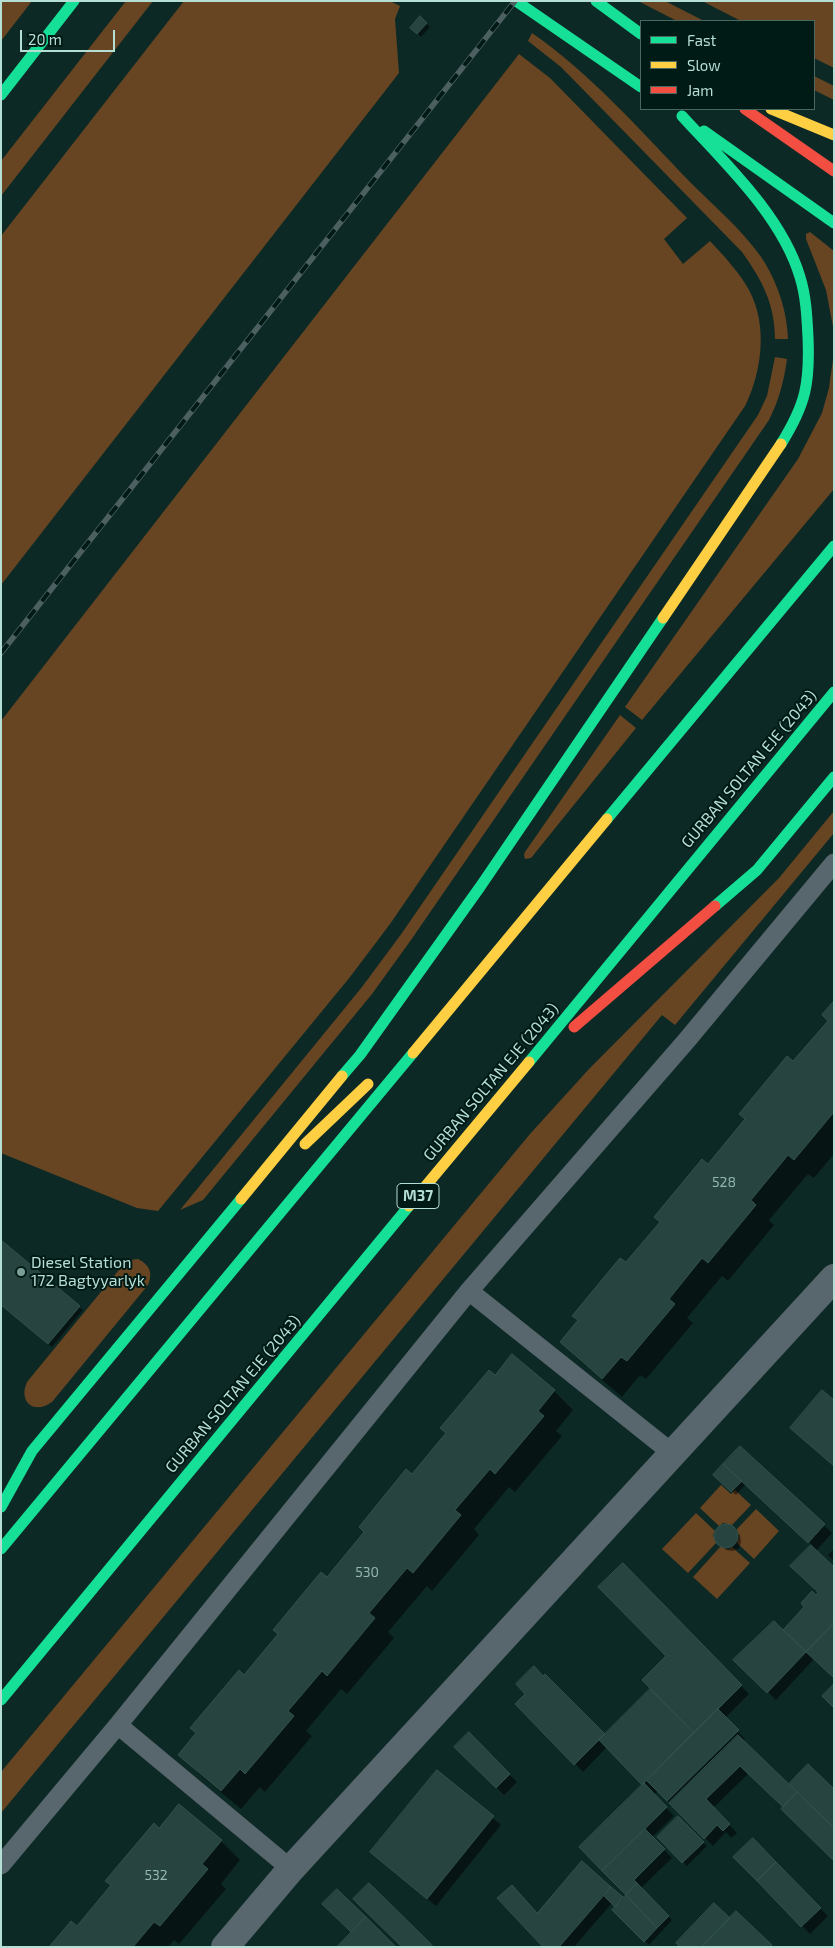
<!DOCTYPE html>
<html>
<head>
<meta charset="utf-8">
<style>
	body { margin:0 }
	#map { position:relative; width:835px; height:1948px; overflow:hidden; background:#0d2925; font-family:"Exo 2",sans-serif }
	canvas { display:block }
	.frame { position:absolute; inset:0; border:2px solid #b5ded4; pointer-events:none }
	.legend { position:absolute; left:640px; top:20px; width:175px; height:90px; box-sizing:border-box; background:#001a15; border:1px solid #486861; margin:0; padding:6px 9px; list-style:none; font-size:15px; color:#b5ded4 }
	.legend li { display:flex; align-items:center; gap:10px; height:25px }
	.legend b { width:25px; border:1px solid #486861 }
	.scale { position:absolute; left:20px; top:30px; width:95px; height:22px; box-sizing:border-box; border:2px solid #b5ded4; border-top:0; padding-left:6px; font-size:15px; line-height:18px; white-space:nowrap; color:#b5ded4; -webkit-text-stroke:4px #001a15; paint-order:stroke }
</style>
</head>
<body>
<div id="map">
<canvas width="835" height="1948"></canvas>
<div class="frame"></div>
<ul class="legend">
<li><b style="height:6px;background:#16e098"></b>Fast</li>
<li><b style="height:6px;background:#ffcf43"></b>Slow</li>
<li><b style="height:6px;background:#f24e42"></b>Jam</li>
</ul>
<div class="scale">20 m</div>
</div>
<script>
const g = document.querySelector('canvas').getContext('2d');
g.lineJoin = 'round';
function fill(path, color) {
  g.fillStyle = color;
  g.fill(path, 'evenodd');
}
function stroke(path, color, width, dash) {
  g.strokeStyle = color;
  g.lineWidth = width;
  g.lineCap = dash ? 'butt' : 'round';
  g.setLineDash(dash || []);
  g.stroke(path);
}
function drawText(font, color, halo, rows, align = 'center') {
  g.font = font + ' "Exo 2",sans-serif';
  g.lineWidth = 4;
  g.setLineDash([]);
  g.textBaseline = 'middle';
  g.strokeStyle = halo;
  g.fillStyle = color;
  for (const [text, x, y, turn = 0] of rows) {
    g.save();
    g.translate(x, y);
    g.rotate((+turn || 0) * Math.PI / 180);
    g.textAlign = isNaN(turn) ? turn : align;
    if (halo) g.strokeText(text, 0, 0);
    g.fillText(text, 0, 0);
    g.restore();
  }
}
const green = new Path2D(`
	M2,1H32L1,41V2Z
	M126,1H153L1,196V161Z
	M184,1H390L400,6L395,19L399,73L1,585V236Z
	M638,1H665L704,21H677Z
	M702,1H834V68L814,58V21H741Z
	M532,33C591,74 640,130 690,182C715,207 747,234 765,263C779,287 787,312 788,339H775C775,304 762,280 742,252L561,67L528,41Z
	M519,54L550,78L687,218L664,239L683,264L710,241C724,256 739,272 749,290C768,325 762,372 745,406L390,924L350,977L158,1211L137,1208L1,1153V721Z
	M814,76L834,86V100L814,90Z
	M810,232L834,251V332L826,290L806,239V234Z
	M775,357L787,359C784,381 779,400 769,420L411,940L372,994L203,1200L180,1210L362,987L402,933L758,415L767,396Z
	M833,359L834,489L642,720L625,707L798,459L822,413L829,388Z
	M620,715L636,728L531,858L525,859L524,855L525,852Z
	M834,811V833L675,1025L662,1015L1,1813V1772L530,1134L589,1069L779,878Z
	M138,1259C150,1265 153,1273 148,1285L52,1402C34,1415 18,1402 27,1382L123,1265L130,1260Z
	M721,1485L731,1494L735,1490L751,1505L732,1525L723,1523L719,1526L700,1508Z
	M756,1509L779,1531L754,1559L737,1543L739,1537L737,1529Z
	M696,1513L715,1531L713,1535L716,1543L688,1573L662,1549Z
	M720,1547L729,1549L732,1547L750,1563L717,1599L693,1577Z`);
const shadow = new Path2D(`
	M420,18L430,27L421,37L412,28Z
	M834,1003V1154L814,1178L808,1174L769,1220L774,1225L728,1281L722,1276L687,1318L693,1323L646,1379L640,1375L622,1397L580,1361L561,1342L829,1021Z
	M1,1304L79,1307L83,1310L52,1347Z
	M512,1356L554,1391L573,1410L556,1431L562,1436L515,1492L509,1487L474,1529L479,1535L432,1591L427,1586L388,1632L394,1638L347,1694L341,1689L306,1731L312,1736L265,1792L260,1787L241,1809L199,1774L180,1755Z
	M740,1447L832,1533L816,1551L834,1568L814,1659L776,1700L735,1660L783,1631L819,1593L792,1566L812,1545L746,1484L736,1495L714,1475Z
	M724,1526H730L740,1535L741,1542L739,1548L733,1551L726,1550L717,1541L716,1535L718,1529Z
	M834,1549V1561L828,1555Z
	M623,1565L749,1694L725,1718L745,1739L743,1742L789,1786L808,1766L834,1791V1859L749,1773L713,1808L737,1833L731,1838L726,1832L713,1846L658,1791L654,1795L674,1816L652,1837L672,1858L641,1888L672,1920L649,1945L614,1910L617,1907L612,1903L574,1947H545L537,1914L583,1863L623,1899L627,1895L581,1847L644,1785L607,1747L583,1772L516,1704L605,1736L666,1703L668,1656Z
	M469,1734L517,1782L504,1795L456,1747Z
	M437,1771L501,1825L436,1906L379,1859Z
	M179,1806L221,1841L240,1860L221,1884L226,1889L179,1944L174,1940L168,1947H51L77,1928Z
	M678,1818L707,1846L687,1866L658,1837Z
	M753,1840L828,1916L810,1934L735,1857Z`);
const building = new Path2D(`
	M420,16L427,23L417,34L410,28Z
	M834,1001V1112L794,1160L788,1155L751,1200L756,1205L708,1263L702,1258L669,1299L675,1304L627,1361L621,1357L602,1379L560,1342L578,1320L572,1316L620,1258L626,1262L660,1222L654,1217L702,1159L708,1164L745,1119L739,1114L787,1056L793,1061L828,1021L822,1015Z
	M1,1240L80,1306L48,1344L1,1305Z
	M512,1354L555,1390L538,1411L544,1416L495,1474L490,1469L455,1510L461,1515L413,1573L407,1568L369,1613L375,1618L327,1676L322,1671L288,1711L294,1716L245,1774L240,1769L221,1791L178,1755L196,1733L190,1728L239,1670L244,1675L278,1634L273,1630L321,1572L327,1577L364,1532L359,1527L406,1469L412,1474L446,1433L440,1428L489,1370L495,1375Z
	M822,1390L834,1400V1466L790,1428Z
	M740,1446L825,1524L808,1543L723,1464Z
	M723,1464L742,1481L731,1492L713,1475Z
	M714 1536a12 12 0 1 1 24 0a12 12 0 1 1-24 0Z
	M811,1545L834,1567V1623L806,1652L783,1630L804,1607L801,1603L812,1591L816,1595L818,1592L790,1566Z
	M623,1563L742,1685L694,1733L642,1680L666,1656L598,1587Z
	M774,1621L806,1652L767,1693L733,1660Z
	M834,1623V1678L806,1652Z
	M534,1666L543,1676L545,1674L605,1734L574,1765L515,1704L525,1694L516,1684Z
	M834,1684V1708L822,1696Z
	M650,1689L694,1733L642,1785L599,1740Z
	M718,1709L739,1730L667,1801L646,1780Z
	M469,1732L510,1774L496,1788L454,1747Z
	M738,1735L797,1792L783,1807L740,1766L706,1799L730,1824L723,1831L717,1825L704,1839L669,1803Z
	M808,1764L834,1789V1828L789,1784Z
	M437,1770L494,1816L427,1899L370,1852Z
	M644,1783L667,1807L602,1871L579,1847Z
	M797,1792L834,1828V1861L781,1809Z
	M179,1804L222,1840L202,1864L208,1869L160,1926L154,1922L133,1947H49L71,1921L77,1926L111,1885L105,1881L154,1823L159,1828Z
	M678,1816L704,1842L682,1863L657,1837Z
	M645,1829L665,1849L634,1880L637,1883L626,1895L602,1871Z
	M753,1838L776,1862L757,1881L733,1857Z
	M582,1861L611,1887L559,1947H543L497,1898L512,1885L537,1913Z
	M776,1862L821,1908L801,1927L757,1881Z
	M369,1883L431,1944L433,1947H402L353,1899Z
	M637,1883L669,1916L657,1928L626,1895Z
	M611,1887L623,1897L615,1907L604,1896Z
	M337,1889L366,1917L351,1932L322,1904Z
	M626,1895L657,1928L644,1942L612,1910Z
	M714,1903L730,1918L702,1947H680L676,1943Z
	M736,1911L772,1945L770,1947H702Z
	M366,1917L396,1947H337Z`);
const lane = new Path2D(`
	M469,1291L672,1453
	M118,1725L291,1869
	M1,1865L118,1725L469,1291L687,1040L834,863`);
const street = new Path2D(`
	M225,1947L291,1869L834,1278`);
const fast = new Path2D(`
	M516,1L641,87
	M596,1L641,34
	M1,95L74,1
	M682,116C724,162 782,216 800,277C806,296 807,317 808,337C810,383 806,404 781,444
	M704,131L834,223
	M607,819L834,546
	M715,906L757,870L834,777
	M529,1062L834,692
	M342,1076L360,1055L480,887L663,618
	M1,1507L32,1451L241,1199
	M1,1549L413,1053
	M1,1700L409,1206`);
const slow = new Path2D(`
	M771,109L834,135
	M663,618L781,444
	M413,1053L607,819
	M305,1144L368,1084
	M241,1199L342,1076
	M409,1206L529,1062`);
const jam = new Path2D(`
	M745,109L834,171
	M574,1027L715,906`);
const rail = new Path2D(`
	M1,653L515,1`);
const markers = [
	[21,1272,5,"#7a9f97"]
];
const numberNames = [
	["528",724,1182],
	["530",367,1572],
	["532",156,1875]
];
const shields = [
	[418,1196,42]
];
const shieldNames = [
	["M37",418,1196]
];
const streetNames = [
	["GURBAN SOLTAN EJE (2043)",749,769,-50],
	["GURBAN SOLTAN EJE (2043)",491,1082,-50],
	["GURBAN SOLTAN EJE (2043)",233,1394,-50]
];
const poiNames = [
	["Diesel Station",31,1263],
	["172 Bagtyyarlyk",31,1281]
];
fill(green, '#674522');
fill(shadow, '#0007');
fill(building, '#274440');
stroke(building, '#31524c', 1);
stroke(lane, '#58666d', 19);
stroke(street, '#58666d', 28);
stroke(fast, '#16e098', 11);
stroke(slow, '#ffcf43', 11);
stroke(jam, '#f24e42', 11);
stroke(rail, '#4d6061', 5.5);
stroke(rail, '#001a15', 4, [11]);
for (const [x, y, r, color] of markers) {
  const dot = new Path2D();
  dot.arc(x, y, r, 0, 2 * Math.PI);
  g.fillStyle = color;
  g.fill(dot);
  stroke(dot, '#001a15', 2);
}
drawText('14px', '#92b8af', null, numberNames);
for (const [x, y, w] of shields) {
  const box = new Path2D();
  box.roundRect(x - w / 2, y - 12.5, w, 25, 4);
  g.fillStyle = '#001a15';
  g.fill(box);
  stroke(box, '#b5ded4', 1);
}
drawText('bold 15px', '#b5ded4', null, shieldNames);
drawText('16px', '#b5ded4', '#001a15', streetNames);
drawText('16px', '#b5ded4', '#001a15', poiNames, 'left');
</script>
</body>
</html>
